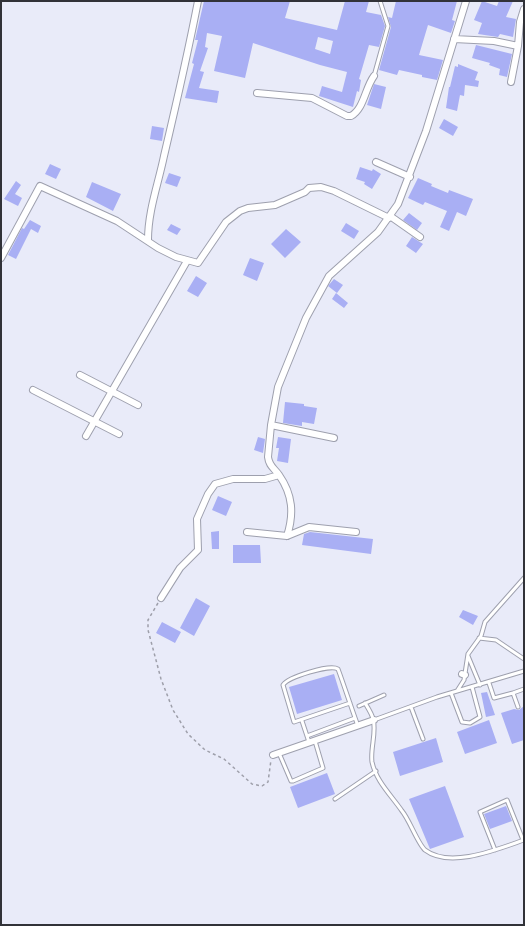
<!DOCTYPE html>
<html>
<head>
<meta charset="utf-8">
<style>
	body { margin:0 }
	#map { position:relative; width:525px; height:926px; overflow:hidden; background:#e9ebf9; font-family:Figtree,sans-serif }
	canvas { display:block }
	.frame { position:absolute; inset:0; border:2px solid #313238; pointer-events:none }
</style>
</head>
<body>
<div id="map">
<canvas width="525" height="926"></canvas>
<div class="frame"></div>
</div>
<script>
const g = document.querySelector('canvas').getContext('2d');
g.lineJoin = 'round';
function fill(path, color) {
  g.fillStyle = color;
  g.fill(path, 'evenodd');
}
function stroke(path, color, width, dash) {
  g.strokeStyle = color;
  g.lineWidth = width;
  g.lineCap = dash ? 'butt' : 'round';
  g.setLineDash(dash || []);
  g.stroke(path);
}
const building = new Path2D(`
	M204,1H290L285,18L337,30L345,1H369L366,12L381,15L385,26L379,47L369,45L359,79L361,80L359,92L357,91L353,107L319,96L322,86L342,92L347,72L320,65L253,43L245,78L214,71L222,36L207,33L205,47L208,48L200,71L204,72L199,88L219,91L217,103L185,98L194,64L192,63L198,40H195ZM318,37L333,41L330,54L315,49Z
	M396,1H457L452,20L455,21L451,33L428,25L419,55L443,60L437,80L422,77V75L399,70L397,75L379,70L391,27L388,17L392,18Z
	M482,1L497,6L499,1H513L506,17L516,19L513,37L500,34L498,37L478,34L482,23L474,20Z
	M476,45L512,54L507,77L499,75L500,69L489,65L490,63L472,58Z
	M458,64L478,72L475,80L479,81L478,87L465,85L464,96L460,95L457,111L446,108L449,87H450L455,66L458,67Z
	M374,84L386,87L381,109L367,105Z
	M444,119L458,127L453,136L439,128Z
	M152,126L164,128L162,141L150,139Z
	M50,164L61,169L56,179L45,174Z
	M360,167L372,171L373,169L381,174L372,189L364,184L365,182L356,179Z
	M169,173L181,177L177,187L165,183Z
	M418,178L432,184L431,186L448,193L449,190L473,199L466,216L457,212L449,231L440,227L447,211L425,202L423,205L408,198Z
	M16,181L21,185L15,194L22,198L18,206L4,199Z
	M92,182L121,194L113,211L86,197Z
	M409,213L422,223L417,230L403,220Z
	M30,220L41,226L38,233L31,229L16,259L8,255L22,228L24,229Z
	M346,223L359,231L354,239L341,231Z
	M171,224L181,229L177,235L167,230Z
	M286,229L301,242L285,258L271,244Z
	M412,237L423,244L416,253L406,246Z
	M250,258L264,263L257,281L243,275Z
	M196,276L207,283L198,297L187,291Z
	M334,279L343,285L337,293L328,286Z
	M336,293L348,303L344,308L332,299Z
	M285,402L304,404V406L317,408L314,424L302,422V426L283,423Z
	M258,437L265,439L263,453L254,450Z
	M278,437L291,439L288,463L277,461L279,448H276Z
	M218,496L232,502L226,516L212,510Z
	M219,531V549H212L211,532Z
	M310,532L373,539L371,554L302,545L304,534Z
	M233,545H260L261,563H233Z
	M196,598L210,606L194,636L180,628Z
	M463,610L478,616L473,625L459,617Z
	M162,622L181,632L175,643L156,633Z
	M334,674L342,700L297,714L289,687Z
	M487,692L495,715L486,717L481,693Z
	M524,706V740L512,744L501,713L514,709L519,710Z
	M489,720L497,743L465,754L457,732Z
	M436,738L443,762L400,776L393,752Z
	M327,773L335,794L298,808L290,787Z
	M445,786L464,837L430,849L409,799Z
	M506,806L512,821L490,829L484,814Z`);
const path = new Path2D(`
	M158,603L148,620V630L161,679L173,710L188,734L205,750L224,759L252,784L262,786L268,782L271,760`);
const lane = new Path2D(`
	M374,76L388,26L380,1
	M479,638L496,640L524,659
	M468,656L480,685
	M489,683L494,698L513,693L518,707
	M457,691L464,680L468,654L481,636L485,622L524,578
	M451,693L462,722L470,723L480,717L472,687
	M513,693L524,689
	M350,703L294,722L283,685C288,677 330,664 338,669C345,688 351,707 358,726
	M365,703C368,708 372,714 373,719C377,731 370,749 372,762C376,781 391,795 402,811C409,819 418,844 425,850C450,869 498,849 524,840
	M359,706L384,695
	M411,707L423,739
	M374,720L437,697L524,671
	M302,721L309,742
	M307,736L355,718
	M279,753L291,781H293L323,768L315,741
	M335,799L376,771
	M495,850L480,812L507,800L523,840`);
const street = new Path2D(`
	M454,39L494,41L518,46
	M511,82L518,46L520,22L524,9
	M257,93L312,98L347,116H351C364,109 365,88 374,76
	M376,162L410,177
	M390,216L420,237
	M148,240C148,211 158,185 164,156C176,105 188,53 198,1
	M1,258L40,186L117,221L158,248L176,257L198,263L226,222L240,211L248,208L275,205L305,192L309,188L321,187L334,191L389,218
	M80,375L138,405
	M33,390L119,434
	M271,425L334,438
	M86,436L187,261
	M247,532L287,536
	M356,532L309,527L287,536C294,514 293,495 279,475C274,468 269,466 268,457L271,425L278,387L306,318L329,276L378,232L398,204L426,131L466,1
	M161,598L180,568L198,550L197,519L208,494L215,484L233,479H265L279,475
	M462,674L465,675
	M273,755L374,720`);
fill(building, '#a9aff4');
stroke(lane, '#9ea0ae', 5);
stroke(street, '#9ea0ae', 8);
stroke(path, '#9e9faa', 1.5, [3, 3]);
stroke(lane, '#fff', 3);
stroke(street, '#fff', 6);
</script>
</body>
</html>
